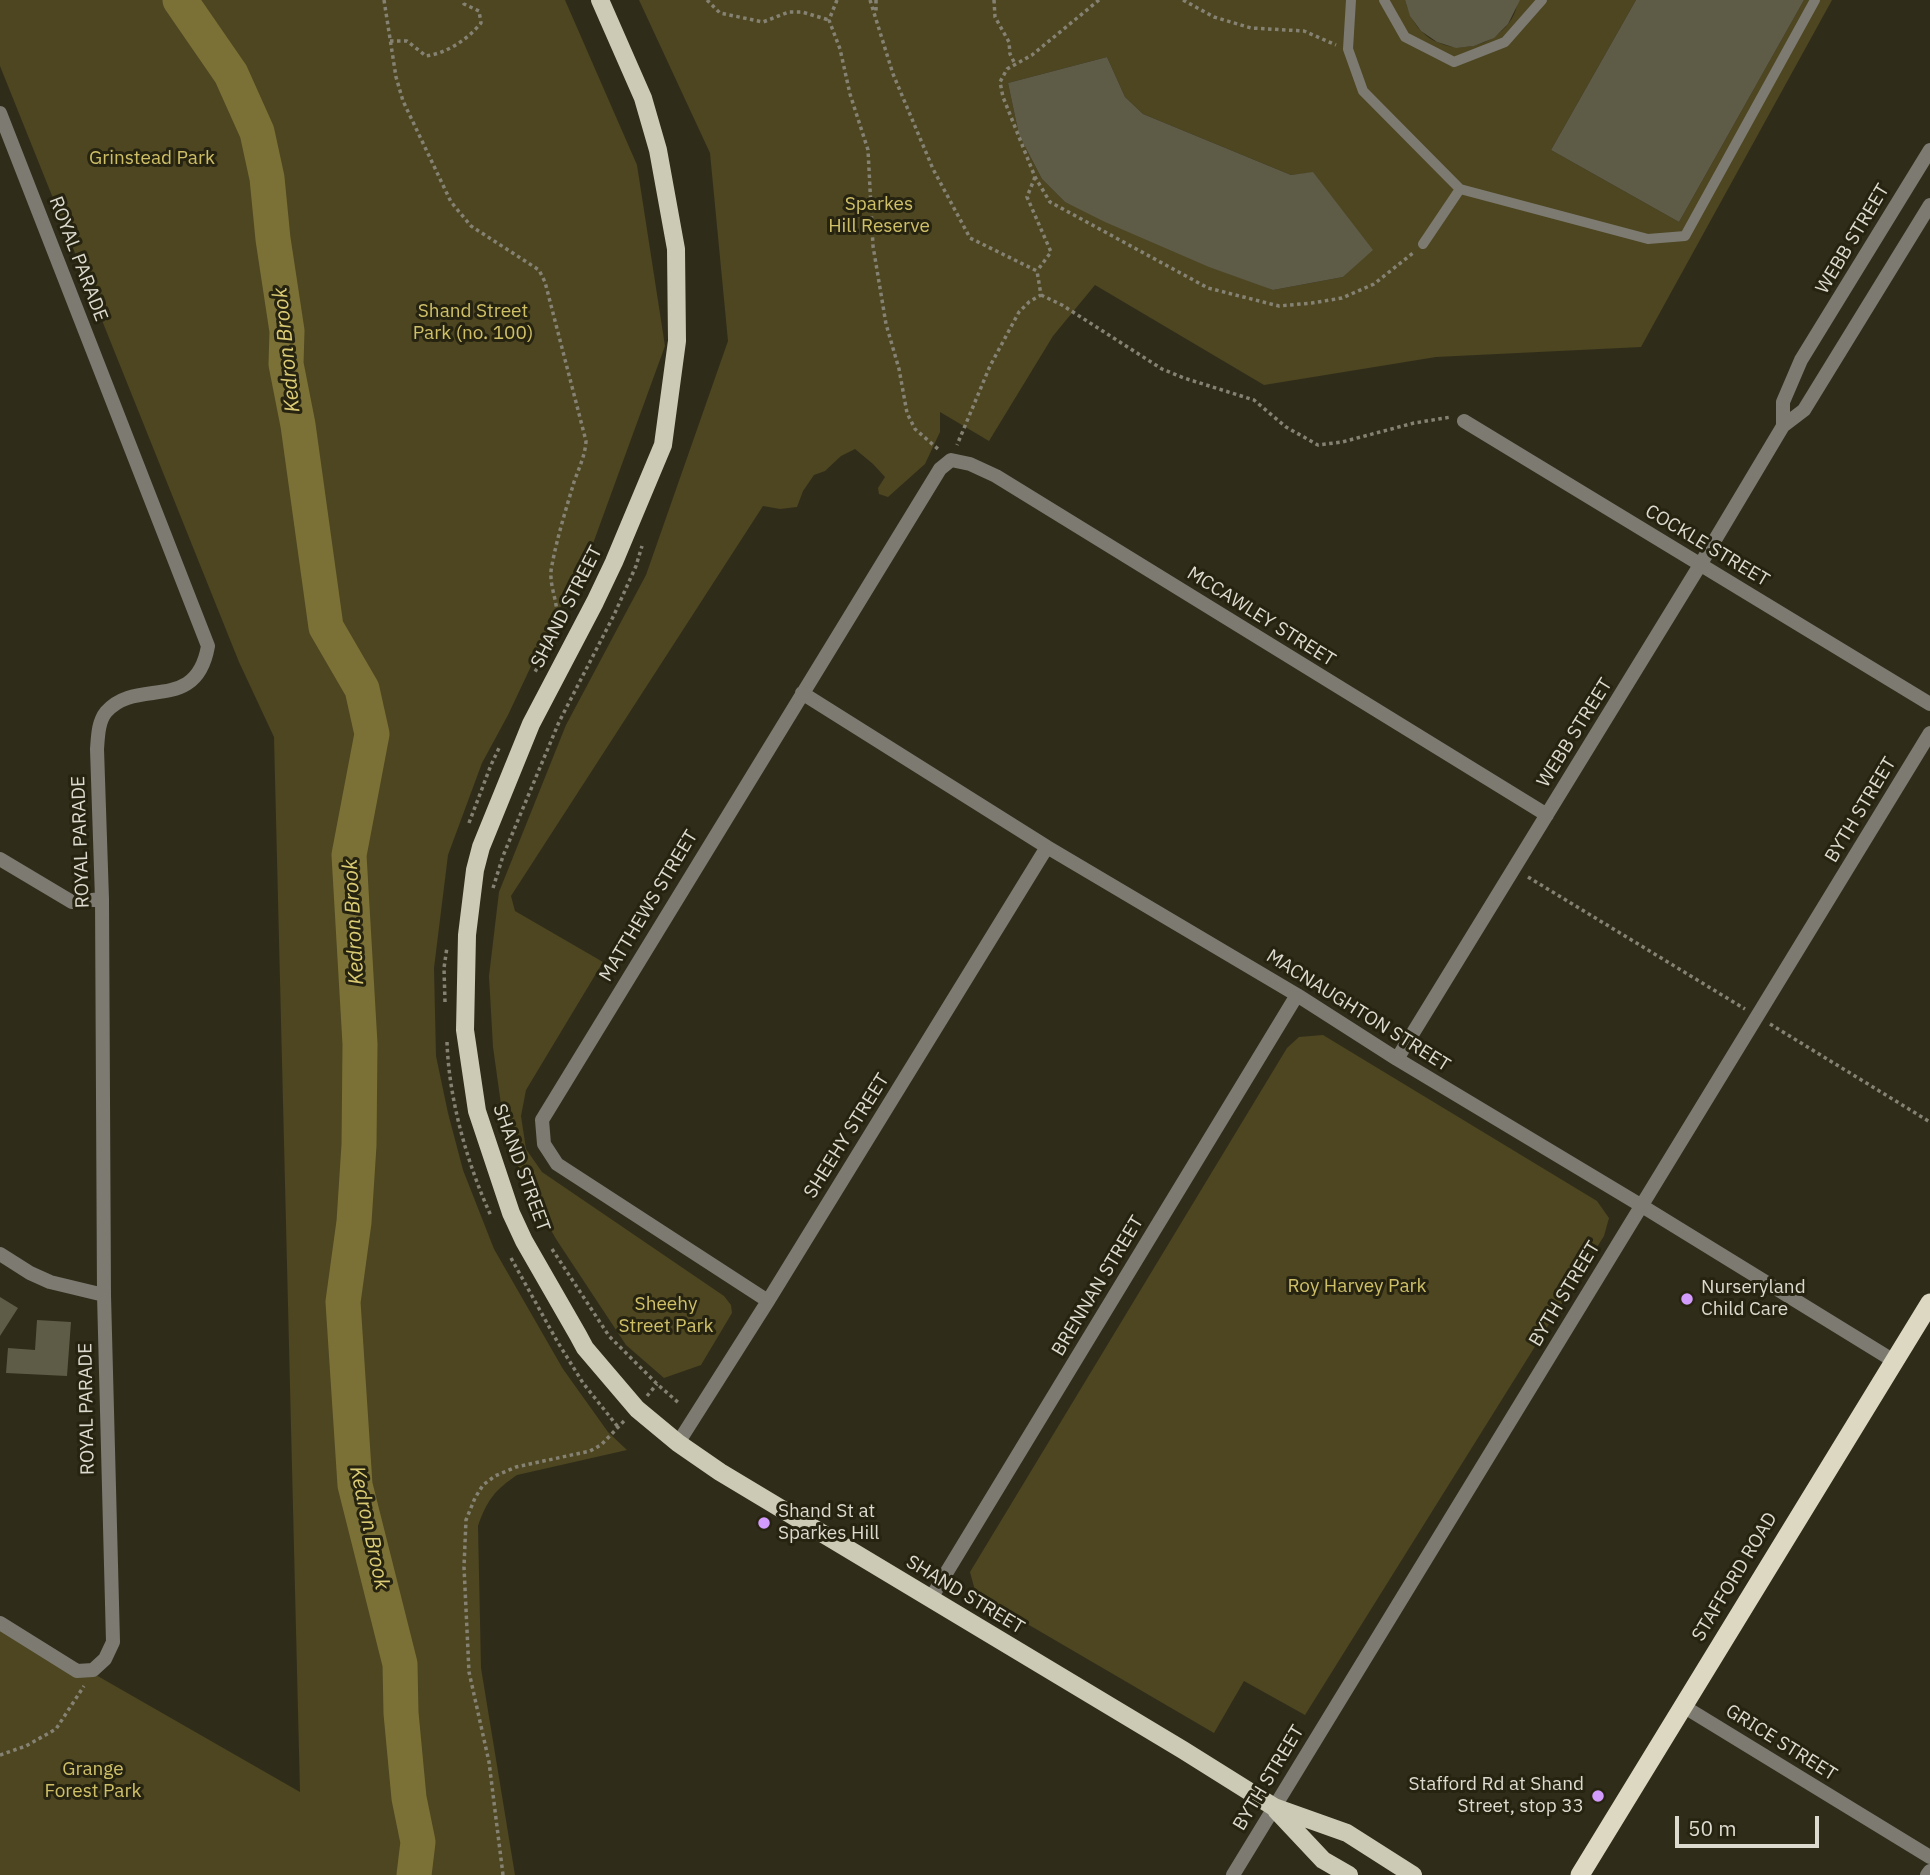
<!DOCTYPE html>
<html>
<head>
<meta charset="utf-8">
<style>
	body { margin:0 }
	#map { position:relative; width:1930px; height:1875px; overflow:hidden; background:#302c1a; font-family:"IBM Plex Sans",sans-serif }
	canvas { display:block }
	.scale { position:absolute; left:1675px; top:1816px; width:144px; height:32px; box-sizing:border-box; border:4px solid #dddbcf; border-top:0; padding-left:9px; font-size:21px; line-height:24px; white-space:nowrap; color:#dddbcf; -webkit-text-stroke:5px #262310; paint-order:stroke }
</style>
</head>
<body>
<div id="map">
<canvas width="1930" height="1875"></canvas>
<div class="scale">50 m</div>
</div>
<script>
const g = document.querySelector('canvas').getContext('2d');
g.lineJoin = 'round';
function fill(path, color) {
  g.fillStyle = color;
  g.fill(path, 'evenodd');
}
function stroke(path, color, width, dash) {
  g.strokeStyle = color;
  g.lineWidth = width;
  g.lineCap = dash ? 'butt' : 'round';
  g.setLineDash(dash || []);
  g.stroke(path);
}
function drawText(font, color, halo, rows, align = 'center') {
  g.font = font + ' "IBM Plex Sans",sans-serif';
  g.lineWidth = 6;
  g.setLineDash([]);
  g.textBaseline = 'middle';
  g.strokeStyle = halo;
  g.fillStyle = color;
  for (const [text, x, y, turn = 0] of rows) {
    g.save();
    g.translate(x, y);
    g.rotate((+turn || 0) * Math.PI / 180);
    g.textAlign = isNaN(turn) ? turn : align;
    if (halo) g.strokeText(text, 0, 0);
    g.fillText(text, 0, 0);
    g.restore();
  }
}
const green = new Path2D(`
	M0,0H565L637,165L665,346L587,560L551,624L508,715L482,763L448,855L434,968L436,1056L448,1113L463,1170L494,1249L563,1369L608,1432L627,1450L517,1475C495,1490 487,1500 478,1526L481,1668L515,1875H0V1620L300,1792L274,737L239,662L0,66Z
	M639,0H1405C1410,18 1419,34 1437,42C1469,58 1514,36 1518,0H1636L1551,150L1679,222L1804,0H1832L1641,347L1436,357L1264,385L1095,285L1053,336L989,441L940,412V432L925,464L888,497L879,494L878,488L885,477L873,464L855,449L841,456L825,471L814,475L803,491L797,507L780,509L763,506L511,896L515,911L603,962L526,1090L521,1116L526,1149L542,1172L724,1296L731,1305L732,1313L701,1365L664,1378L626,1345L556,1239L527,1188L505,1133L493,1047L489,976L499,892L566,725L646,575L728,341L710,153ZM1107,57L1125,97L1143,114L1291,175L1313,173L1372,250L1343,277L1273,290L1065,202L1042,179L1019,135L1008,83Z
	M1323,1035L1597,1201L1609,1218L1604,1236L1305,1715L1244,1681L1214,1733L976,1594L970,1572L1287,1048L1299,1037Z`);
const river = new Path2D(`
	M180,0L231,74L257,132L267,178L273,239L287,331L286,364L298,425L326,627L362,689L372,734L349,855L360,1044L359,1145L354,1222L343,1302L355,1485L400,1664L401,1713L409,1798L418,1842L414,1875`);
const building = new Path2D(`
	M1405,0H1520L1508,24L1494,38L1474,46L1456,48L1437,42L1421,31L1410,16Z
	M1636,0H1804L1679,222L1551,150Z
	M1107,57L1125,97L1143,114L1291,175L1313,172L1373,250L1343,277L1273,290L1209,267L1105,222L1065,202L1042,179L1019,135L1008,83Z
	M0,1297L18,1308L0,1336Z
	M37,1320L71,1322L67,1376L6,1373L8,1348L35,1350Z`);
const path = new Path2D(`
	M384,0L396,77L403,101L451,202L471,226L539,270L545,282L586,441C585,456 579,468 574,482C566,509 557,538 552,565C548,582 556,596 557,613C559,633 544,655 535,672
	M707,0L720,13L763,22L789,12H802L829,20
	M837,0L829,20L840,49L850,94L868,150L873,246L886,324L899,369L907,413L915,429L938,449
	M870,0L893,74L933,169L970,238L1037,271L1041,295L1029,302L1019,312L990,366L957,445
	M876,0V12
	M994,0L995,17L1009,42L1010,54L1015,64
	M1099,0L1032,55L1007,69L1000,82L1003,97L1035,177L1050,202L1208,288L1279,306L1312,303L1342,298L1374,284L1413,253
	M1183,0L1214,17L1251,28L1304,31L1336,45
	M390,41H407L426,56C447,53 467,40 481,23L479,11L464,4L462,0
	M1035,177L1027,197L1051,252L1037,271
	M1041,295L1062,305L1162,369L1184,378L1254,400L1286,427L1318,445L1342,442L1414,423L1451,417
	M469,823L491,765L500,746
	M1528,877L1745,1009
	M493,888L503,856L559,722L614,615L636,566L642,546
	M445,1002L444,968L447,947
	M1770,1024L1930,1122
	M447,1042C449,1100 467,1163 491,1216
	M552,1249L609,1336L657,1384L680,1404
	M511,1258L557,1341L583,1383L618,1427
	M647,1396L657,1384
	M0,1755L26,1746L56,1729L84,1686
	M503,1875L489,1762L469,1672L464,1567L466,1520L475,1498L483,1485L495,1476L516,1467L590,1451L601,1445L625,1420`);
const service = new Path2D(`
	M1351,0L1348,49L1363,91L1460,189L1648,239L1685,236L1815,0
	M1384,0L1405,37L1454,62L1505,42L1542,0
	M1423,244L1460,189`);
const minor = new Path2D(`
	M0,113L208,646C196,715 137,676 106,712C98,722 98,737 97,749L102,899L104,1295L113,1642L105,1659L93,1670L77,1671L0,1623
	M1464,421L1930,704
	M1783,426V402L1801,360L1930,150
	M802,693L1047,847L1297,995L1397,1059L1642,1206L1894,1361
	M0,859L72,902L102,899
	M1397,1059L1700,565L1783,426L1804,410L1930,205
	M0,1254L30,1273L50,1282L104,1295
	M768,1301L557,1164L544,1144L542,1120L940,469L951,460L970,464L996,476L1547,815
	M678,1443L768,1301L1047,847
	M931,1598L1297,995
	M1683,1706L1930,1857
	M1233,1875L1930,733
	M1927,1875L1930,1871`);
const primary = new Path2D(`
	M600,0L643,98L658,150L676,249L677,341L663,445L614,562L595,602L531,724L481,847L475,870L467,935L465,1030L477,1111L511,1213L524,1241L578,1335L585,1348L637,1409L678,1443L720,1472L1183,1750L1274,1807L1347,1833L1413,1875
	M1276,1810L1323,1860L1349,1875`);
const trunk = new Path2D(`
	M1580,1875L1930,1303`);
const markers = [
	[1687,1299,7,"#d39cfc"],
	[764,1523,7,"#d39cfc"],
	[1598,1796,7,"#d39cfc"]
];
const parkNames = [
	["Grinstead Park",152,159],
	["Sparkes",879,205],
	["Hill Reserve",879,227],
	["Shand Street",473,312],
	["Park (no. 100)",473,334],
	["Roy Harvey Park",1357,1287],
	["Sheehy",666,1305],
	["Street Park",666,1327],
	["Grange",93,1770],
	["Forest Park",93,1792]
];
const streetNames = [
	["WEBB STREET",1853,239,-59],
	["ROYAL PARADE",78,259,69],
	["COCKLE STREET",1707,546,31],
	["SHAND STREET",567,607,-63],
	["MCCAWLEY STREET",1261,617,32],
	["WEBB STREET",1575,733,-58],
	["BYTH STREET",1861,810,-59],
	["ROYAL PARADE",81,842,-92],
	["MATTHEWS STREET",649,906,-59],
	["MACNAUGHTON STREET",1358,1011,32],
	["SHEEHY STREET",847,1136,-58],
	["SHAND STREET",521,1168,70],
	["BRENNAN STREET",1098,1286,-59],
	["BYTH STREET",1565,1294,-59],
	["ROYAL PARADE",87,1409,-91],
	["STAFFORD ROAD",1735,1577,-59],
	["SHAND STREET",965,1595,31],
	["GRICE STREET",1781,1743,32],
	["BYTH STREET",1269,1778,-59]
];
const poiNames = [
	["Nurseryland",1701,1288],
	["Child Care",1701,1310],
	["Shand St at",778,1512],
	["Sparkes Hill",778,1534],
	["Stafford Rd at Shand",1584,1785,"right"],
	["Street, stop 33",1584,1807,"right"]
];
const waterNames = [
	["Kedron Brook",287,350,-96],
	["Kedron Brook",354,922,-93],
	["Kedron Brook",369,1528,78]
];
fill(green, '#4d4621');
stroke(river, '#7b7136', 35);
fill(building, '#5e5b47');
stroke(path, '#858273', 3.5, [3.5, 3.5]);
stroke(service, '#7c7a71', 10);
stroke(minor, '#7c7a71', 14);
stroke(primary, '#ccc9b5', 18);
stroke(trunk, '#dcd8c2', 19);
for (const [x, y, r, color] of markers) {
  const dot = new Path2D();
  dot.arc(x, y, r, 0, 2 * Math.PI);
  g.fillStyle = color;
  g.fill(dot);
  stroke(dot, '#262310', 2.5);
}
drawText('19px', '#cfc068', '#262310', parkNames);
drawText('19px', '#dddbcf', '#262310', streetNames);
drawText('19px', '#dddbcf', '#262310', poiNames, 'left');
drawText('italic 21px', '#dbcc74', '#262310', waterNames);
</script>
</body>
</html>
